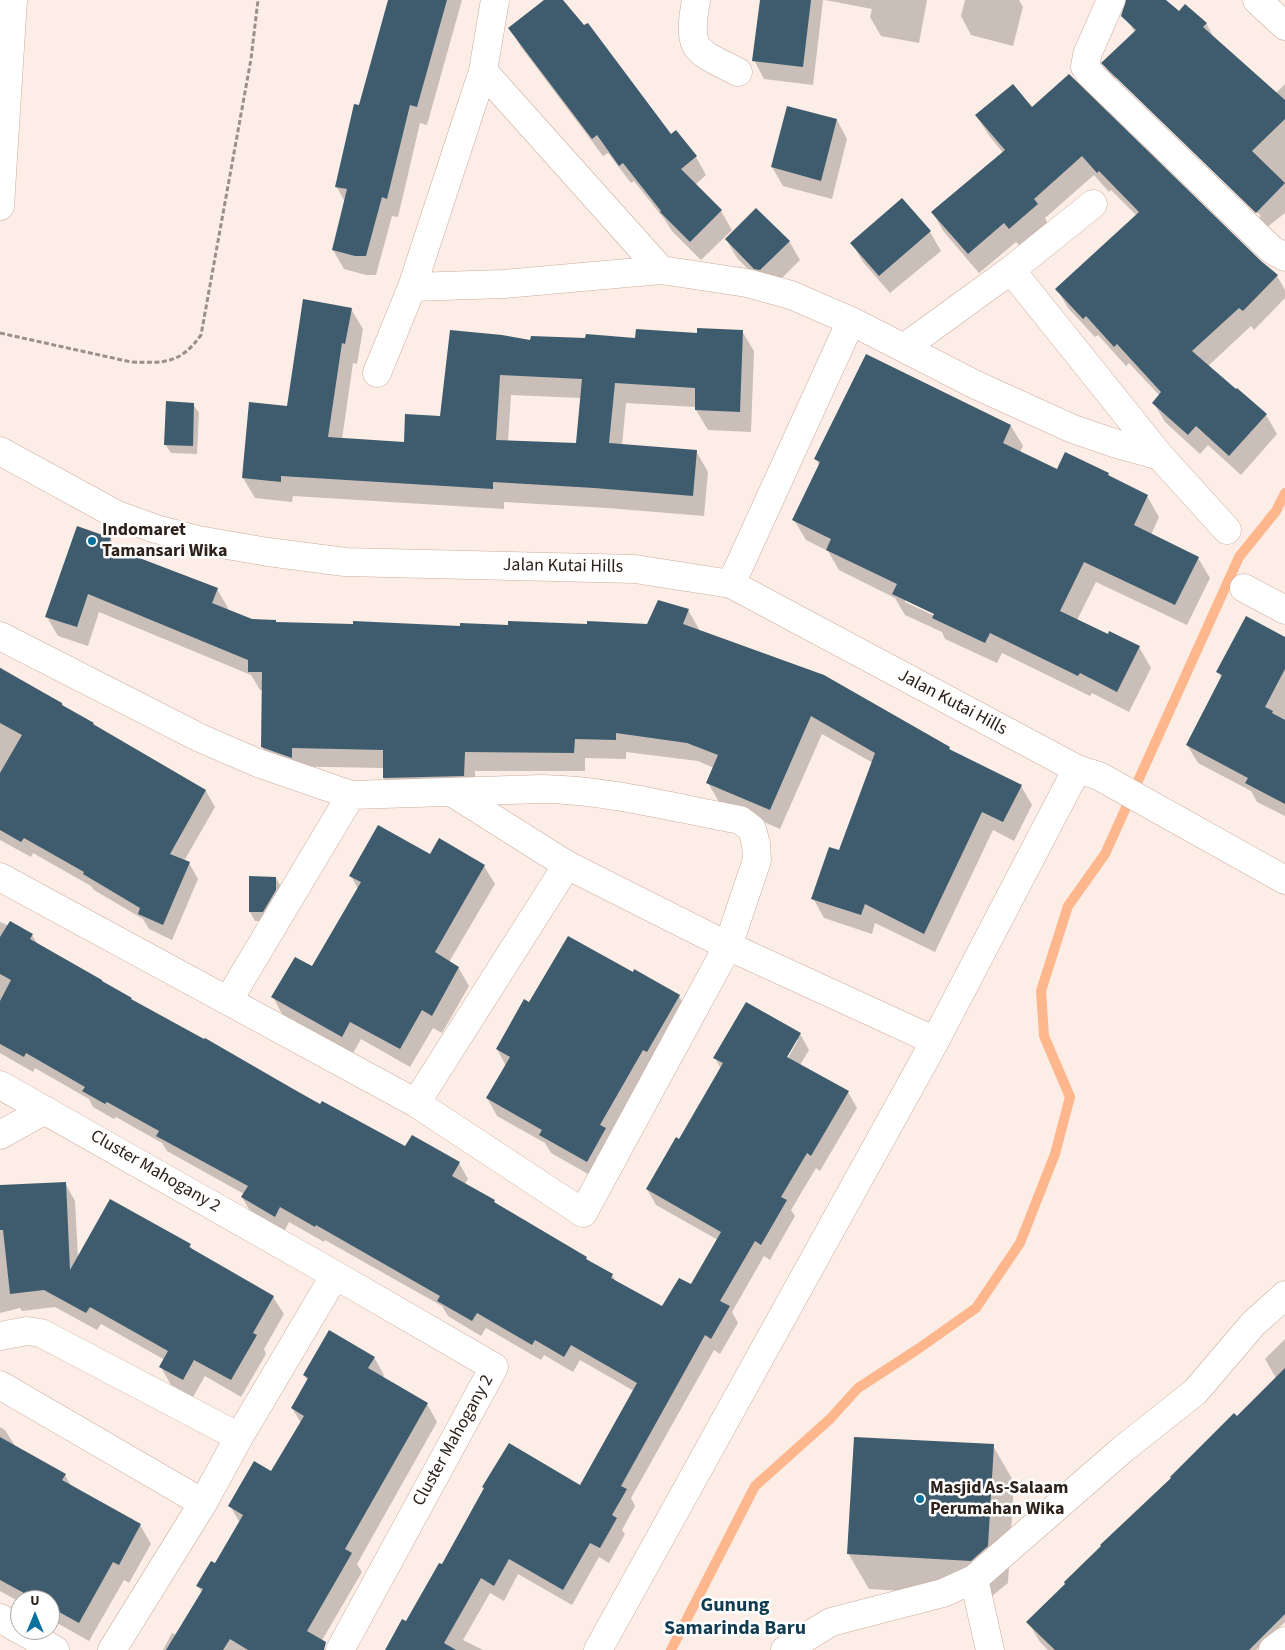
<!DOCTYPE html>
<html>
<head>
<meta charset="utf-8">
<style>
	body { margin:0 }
	#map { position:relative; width:1285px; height:1650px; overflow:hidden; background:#fceee6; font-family:"Source Sans 3",sans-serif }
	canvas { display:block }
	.north { position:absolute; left:10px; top:1590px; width:50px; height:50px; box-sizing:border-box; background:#fefefe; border:1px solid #aaa6a3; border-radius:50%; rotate:0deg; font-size:14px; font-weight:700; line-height:20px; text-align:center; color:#2d211a }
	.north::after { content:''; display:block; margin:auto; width:18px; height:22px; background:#0a719d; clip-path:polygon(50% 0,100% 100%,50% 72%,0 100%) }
</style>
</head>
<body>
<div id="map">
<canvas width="1285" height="1650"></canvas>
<div class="north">U</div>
</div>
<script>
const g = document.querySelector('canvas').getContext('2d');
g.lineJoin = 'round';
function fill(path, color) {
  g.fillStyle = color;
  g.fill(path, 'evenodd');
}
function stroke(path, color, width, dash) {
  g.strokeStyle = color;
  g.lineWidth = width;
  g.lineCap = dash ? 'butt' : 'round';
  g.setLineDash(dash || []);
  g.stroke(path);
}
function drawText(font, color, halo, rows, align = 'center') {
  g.font = font + ' "Source Sans 3",sans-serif';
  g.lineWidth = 5;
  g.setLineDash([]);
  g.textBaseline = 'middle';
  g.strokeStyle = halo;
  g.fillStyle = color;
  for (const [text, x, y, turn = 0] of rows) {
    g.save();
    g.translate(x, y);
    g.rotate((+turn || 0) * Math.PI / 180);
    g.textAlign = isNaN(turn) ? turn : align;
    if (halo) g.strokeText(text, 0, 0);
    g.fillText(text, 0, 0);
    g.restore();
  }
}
const shadow = new Path2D(`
	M389,0H462L427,125L420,123L398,217L392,216L376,275H366L344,269L333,250L345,202L336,186Z
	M546,0H562L671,136L696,157L706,175L695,185L721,211L732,230L701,260L672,231L665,220L634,181L631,183L608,153L603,156L521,47L510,28Z
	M761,0H823L813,85L764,79L754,60Z
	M825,0H927L919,43L881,36L870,17L872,9Z
	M965,0H1019L1023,7L1013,46L971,35L961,16Z
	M1137,0H1164L1179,13L1206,23L1214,38L1276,93L1285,84V213L1266,228L1113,80L1103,63L1135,33L1128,21ZM1116,76L1261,216L1259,218L1116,79Z
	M1032,109L1260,262L1277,276L1285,290V298L1254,330L1251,326L1208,366L1266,415L1277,434L1241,475L1208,445L1200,454L1165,422L1154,403L1160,396L1129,363L1126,366L1098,335L1095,337L1068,308L1057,289L1137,216L1111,190L1109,192L1094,175L1045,218L1048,224L1021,247L1016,242L979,273L944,232L932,212L1003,153L988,134L976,115Z
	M837,120L847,139L832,199L783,186L772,167Z
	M902,200L930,232L941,251L890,293L863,262L852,243Z
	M726,239L789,241L800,260L771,289L766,287L737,258Z
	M351,309L363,329L357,364L353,363L342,439L405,444L442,417L531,341L636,339L742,331L754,351L751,432L708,430L696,410V407L626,403L622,445L696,451L708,472L704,516L607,508L504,502V509L293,496L292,502L255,498L243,478ZM511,395L581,398L577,444L508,441Z
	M193,404L199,413L197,454L171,453L165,444Z
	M1011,426L1023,446L1020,452L1058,471L1066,454L1108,474L1111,478L1147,496L1159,517L1151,535L1198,558L1210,578L1187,625L1096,582L1077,620L1109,635L1139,647L1151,668L1129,712L1092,693L1090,696L1002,653L997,663L945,639L942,632L905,615L895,598L839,570L828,551L806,540L794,520L820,467L816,459ZM905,599L940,616L939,618L905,602Z
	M111,539L117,551L217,589L228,608L227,611L251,620L276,621L277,623L461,627L648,625L688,610L699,629L698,631L949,748L951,751L1021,786L1032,805L1014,841L993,830L935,952L875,923L872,934L824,918L813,898L840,852L873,763L822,734L780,829L719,802L708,783L714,768L698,761L626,752V759L585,758V771H475V795L395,797L384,778V768L273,766L262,747L263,690H260L251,675L99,612L88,646L58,636L47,617Z
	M1285,638V816L1257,802L1251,791L1198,763L1187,745L1222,679L1218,672Z
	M0,667L62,704L63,707L93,724L95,726L206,791L215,807L184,861L189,863L198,879L172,940L149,929L143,919L94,890L91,886L33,853L31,857L0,840Z
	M430,856L484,866L495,884L449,962L458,967L469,986L442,1033L433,1028L410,1067L361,1039L352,1055L283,1016L273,997L313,968L358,889L351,876Z
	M276,878L281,887L268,921H255L250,912Z
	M0,922L32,935L38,945L131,999L133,1002L294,1091L406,1148L459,1163L468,1179L465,1184L494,1201L497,1205L586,1257L588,1262L612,1275L617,1283L663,1308L691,1286L718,1240L656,1205L647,1189L680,1140L721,1069L715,1058L800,1034L809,1050L800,1065L848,1092L857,1108L820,1171L816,1168L791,1210L795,1216L770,1260L764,1256L732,1312L738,1323L720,1354L714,1350L631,1498L635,1506L622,1530L625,1534L609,1563L599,1557L572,1605L518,1574L504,1601L490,1593L463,1640L483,1650H386L406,1623L442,1566L485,1489L484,1487L580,1486L634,1391L580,1360L573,1372L544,1355L541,1360L486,1328L481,1336L448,1316L442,1306L325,1240L324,1242L289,1222L284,1232L251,1213L242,1197L244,1194L167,1151L162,1143L116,1117L114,1119L93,1107L89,1099L35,1068L33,1072L0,1053ZM795,1040H798L785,1063L783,1061Z
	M633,974L679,996L689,1014L597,1179L551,1153L545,1143L497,1116L487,1098L506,1066L497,1049L530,1004Z
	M65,1183L75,1201L78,1258L190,1245L193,1251L273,1297L284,1314L264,1349L266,1354L241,1397L205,1376L193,1397L171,1385L161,1367L165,1360L101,1324L97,1330L55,1307L22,1311L20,1308L0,1313V1187Z
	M1285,1339V1622L1256,1650H1048L1040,1642L1028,1622L1276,1378L1265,1359Z
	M374,1357L384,1375L383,1378L427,1404L437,1422L357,1564L362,1572L318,1647L320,1650H163L172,1633L177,1635L202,1593L198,1586L216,1565L240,1523L230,1506L272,1473L301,1423L292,1408L308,1381L304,1375Z
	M0,1427L5,1430L15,1446L65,1475L72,1487L140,1525L151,1544L129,1583L124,1580L89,1641L50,1619V1600H20V1602L0,1591Z
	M993,1446L1014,1482L1008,1583L992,1596L869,1589L848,1553Z`);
const stream = new Path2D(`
	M671,1650L755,1486L830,1419L858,1388L918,1349L976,1308L1020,1243L1055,1154L1070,1097L1044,1036L1041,991L1068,906L1105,854L1239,557L1276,511L1285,493`);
const building = new Path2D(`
	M388,0H447L417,107L410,105L387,199L382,197L366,256H355L332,250L347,189L335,187L354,104L359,105Z
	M544,0H563L584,25L588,23L671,134L676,130L697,156L681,169L722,210L690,242L660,212L661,211L623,163L619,166L597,135L592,139L508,28Z
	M760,0H811L803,67L752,61Z
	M1126,0H1166L1179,11L1185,4L1207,23L1203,27L1285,100V119L1252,151L1285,183L1256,213L1101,63L1136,30L1121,16Z
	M1069,74L1261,261L1278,275L1243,311L1239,308L1192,351L1236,389L1237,388L1267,414L1229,456L1196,426L1188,435L1152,403L1161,392L1117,344L1114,347L1086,316L1083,319L1055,289L1139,212L1099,171L1097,173L1082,156L1034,199L1038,204L1009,229L1004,223L968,254L931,212L1005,150L975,115L1013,84L1032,107Z
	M787,106L837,119L821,181L771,167Z
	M902,198L931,231L879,276L850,243Z
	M756,208L790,241L760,270L754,269L725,239Z
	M303,299L352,308L345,344L342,343L328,437L404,442L405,414L440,416L450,330L502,335L530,340L531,336L585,338L586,334L635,338L636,329L697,333V328L743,330L740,412L695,410V388L615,383L609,443L697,450L693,496L594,488L493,482V489L281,476V482L242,478L249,402L287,406ZM500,375L582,379L576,443L496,440Z
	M866,354L1011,425L1003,443L1057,469L1065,452L1109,473L1108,475L1148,495L1134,525L1199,557L1175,605L1084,562L1060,611L1108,634L1109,631L1140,646L1117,692L1080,673L1078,676L990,633L985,643L932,618L934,614L892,594L897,584L826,550L831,539L792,520L820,462L814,459Z
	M166,401L194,403L193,446L164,445Z
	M77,526L111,538L108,546L218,588L212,603L252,619L276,620V622L353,624V621L460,626V623L508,625V621L587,624V621L647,624L658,600L689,609L683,624L824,675L950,747L949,749L1022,785L1003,822L982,812L924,934L865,904L861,915L811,899L829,847L839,850L875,753L811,716L770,810L706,783L718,755L687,743L616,733V740L575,739L574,753L465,752L464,776L383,778V750L292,748V758L261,747L262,672H248V660L88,594L77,627L45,617Z
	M1246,616L1285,637V669L1265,707L1273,711L1272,713L1285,720V804L1245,783L1248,778L1186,745L1222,675L1216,672Z
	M0,668L62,703V705L94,723L93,724L206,790L170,854L190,862L163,925L138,914L140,908L83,874L84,872L24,838L21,842L0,830V773L22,735L0,723Z
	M378,825L430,854L439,838L485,865L435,952L459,967L432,1016L422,1010L400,1049L350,1022L342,1037L271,997L295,957L312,966L361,882L349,876Z
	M249,876L276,877V890L263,912H249Z
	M10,921L33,934L30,939L102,980V981L132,998L131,999L204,1039L205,1038L295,1090L320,1104L322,1101L405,1146L412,1135L460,1162L452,1176L495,1200L494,1202L587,1257L586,1259L613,1274L611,1278L662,1306L679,1278L691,1284L721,1232L646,1189L676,1137L679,1139L723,1063L713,1058L746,1002L801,1033L787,1057L849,1091L811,1156L807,1153L781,1197L787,1200L761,1245L755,1241L720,1301L730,1306L711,1339L705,1335L621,1486L627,1489L612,1515L617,1518L600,1548L590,1543L563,1590L509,1559L494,1586L481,1578L444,1643L456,1650H385L402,1619L406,1621L439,1563L442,1564L484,1488L482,1487L509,1443L580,1485L637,1383L571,1345L564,1357L535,1340L532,1345L477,1313L472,1321L437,1301L440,1296L316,1225L315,1227L280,1207L275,1217L241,1197L248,1186L156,1136L159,1131L107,1102L105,1104L82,1091L85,1087L26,1053L24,1057L0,1044V1001L11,980L0,974V937Z
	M568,936L633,972L634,969L680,995L647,1052L643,1050L600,1125L606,1128L587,1162L539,1135L542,1130L486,1098L510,1057L496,1049L524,999L529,1002Z
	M66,1182L70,1270L110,1199L191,1244L189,1247L274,1296L253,1333L257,1335L231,1380L194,1360L183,1380L159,1367L168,1351L90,1307L86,1313L44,1290L10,1294L3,1230H0V1185Z
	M329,1330L375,1357L368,1368L428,1403L345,1549L352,1553L307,1631L326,1642L324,1650H248L230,1639L223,1650H166L203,1589L196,1586L211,1561L215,1563L243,1515L228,1506L254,1461L271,1471L304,1416L291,1408L308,1378L303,1375Z
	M1285,1368V1614L1249,1650H1055L1026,1622L1065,1584L1064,1582L1101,1546L1100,1545L1171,1478L1170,1477L1234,1413L1237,1416Z
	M0,1437L66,1474L62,1480L141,1524L119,1565L113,1562L79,1623L50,1607V1600H37L0,1580Z
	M854,1437L994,1444L988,1546L971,1561L847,1554Z`);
const path = new Path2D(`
	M0,333L131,362C165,363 180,364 201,335L251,59L258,0`);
const minor = new Path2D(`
	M696,0C687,52 695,50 738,72
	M1111,0L1087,55L1085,67L1090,74L1272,250L1285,257
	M1257,0L1285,26
	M483,71L661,270
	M0,206L13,0
	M1011,270L1160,456
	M412,287L504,284L661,270L747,283L791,295L851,321L976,385L1073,429L1114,443L1160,456L1227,530
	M905,347L1011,270L1093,204
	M377,373L412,287L483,71L495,0
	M0,451L117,515L156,529L198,540L268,552L345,562L635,569L731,584L1077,769L1099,776L1285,880
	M731,584L851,321
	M1244,588L1285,610
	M0,636L200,738L258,763L351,795L228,1001
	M351,795L542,789C609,790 675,808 740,820L752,829L756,844L757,860L728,946L935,1041
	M0,877L416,1103L583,1213L728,946L567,865L453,793
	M0,1085L335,1275L494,1367L340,1650
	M416,1103L567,865
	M0,1135L45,1110
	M0,1336L27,1331L41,1333L239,1437L335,1275
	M0,1385L203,1503
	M974,1579L990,1650
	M0,1618L20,1630
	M21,1630L55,1650
	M112,1650L203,1503L239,1437
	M598,1650L935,1041L1077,769
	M785,1650L831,1622L943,1593L974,1579L1123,1449L1195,1392L1253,1324L1285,1295
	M1273,1650L1285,1641`);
const markers = [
	[92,541,5,"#0a719d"],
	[920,1499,5,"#0a719d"]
];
const poiNames = [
	["Indomaret",102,531],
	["Tamansari Wika",102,552],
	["Masjid As-Salaam",930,1489],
	["Perumahan Wika",930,1510]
];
const streetNames = [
	["Jalan Kutai Hills",563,567,1],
	["Jalan Kutai Hills",952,703,28],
	["Cluster Mahogany 2",155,1172,30],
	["Cluster Mahogany 2",454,1441,-61]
];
const quarterNames = [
	["Gunung",735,1607],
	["Samarinda Baru",735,1630]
];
fill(shadow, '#0003');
stroke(stream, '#feb68d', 10);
fill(building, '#3f5c6e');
stroke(minor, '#ccac9b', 29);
stroke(path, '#9c8f88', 3, [5, 2.5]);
stroke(minor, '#fff', 28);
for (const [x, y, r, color] of markers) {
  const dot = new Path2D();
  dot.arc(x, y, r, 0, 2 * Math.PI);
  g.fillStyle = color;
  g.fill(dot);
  stroke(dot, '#fefefe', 2);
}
drawText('bold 18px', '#2d211a', '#fefefe', poiNames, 'left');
drawText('18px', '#2d211a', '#fefefe', streetNames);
drawText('bold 20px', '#103b51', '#fefefe', quarterNames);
</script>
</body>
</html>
